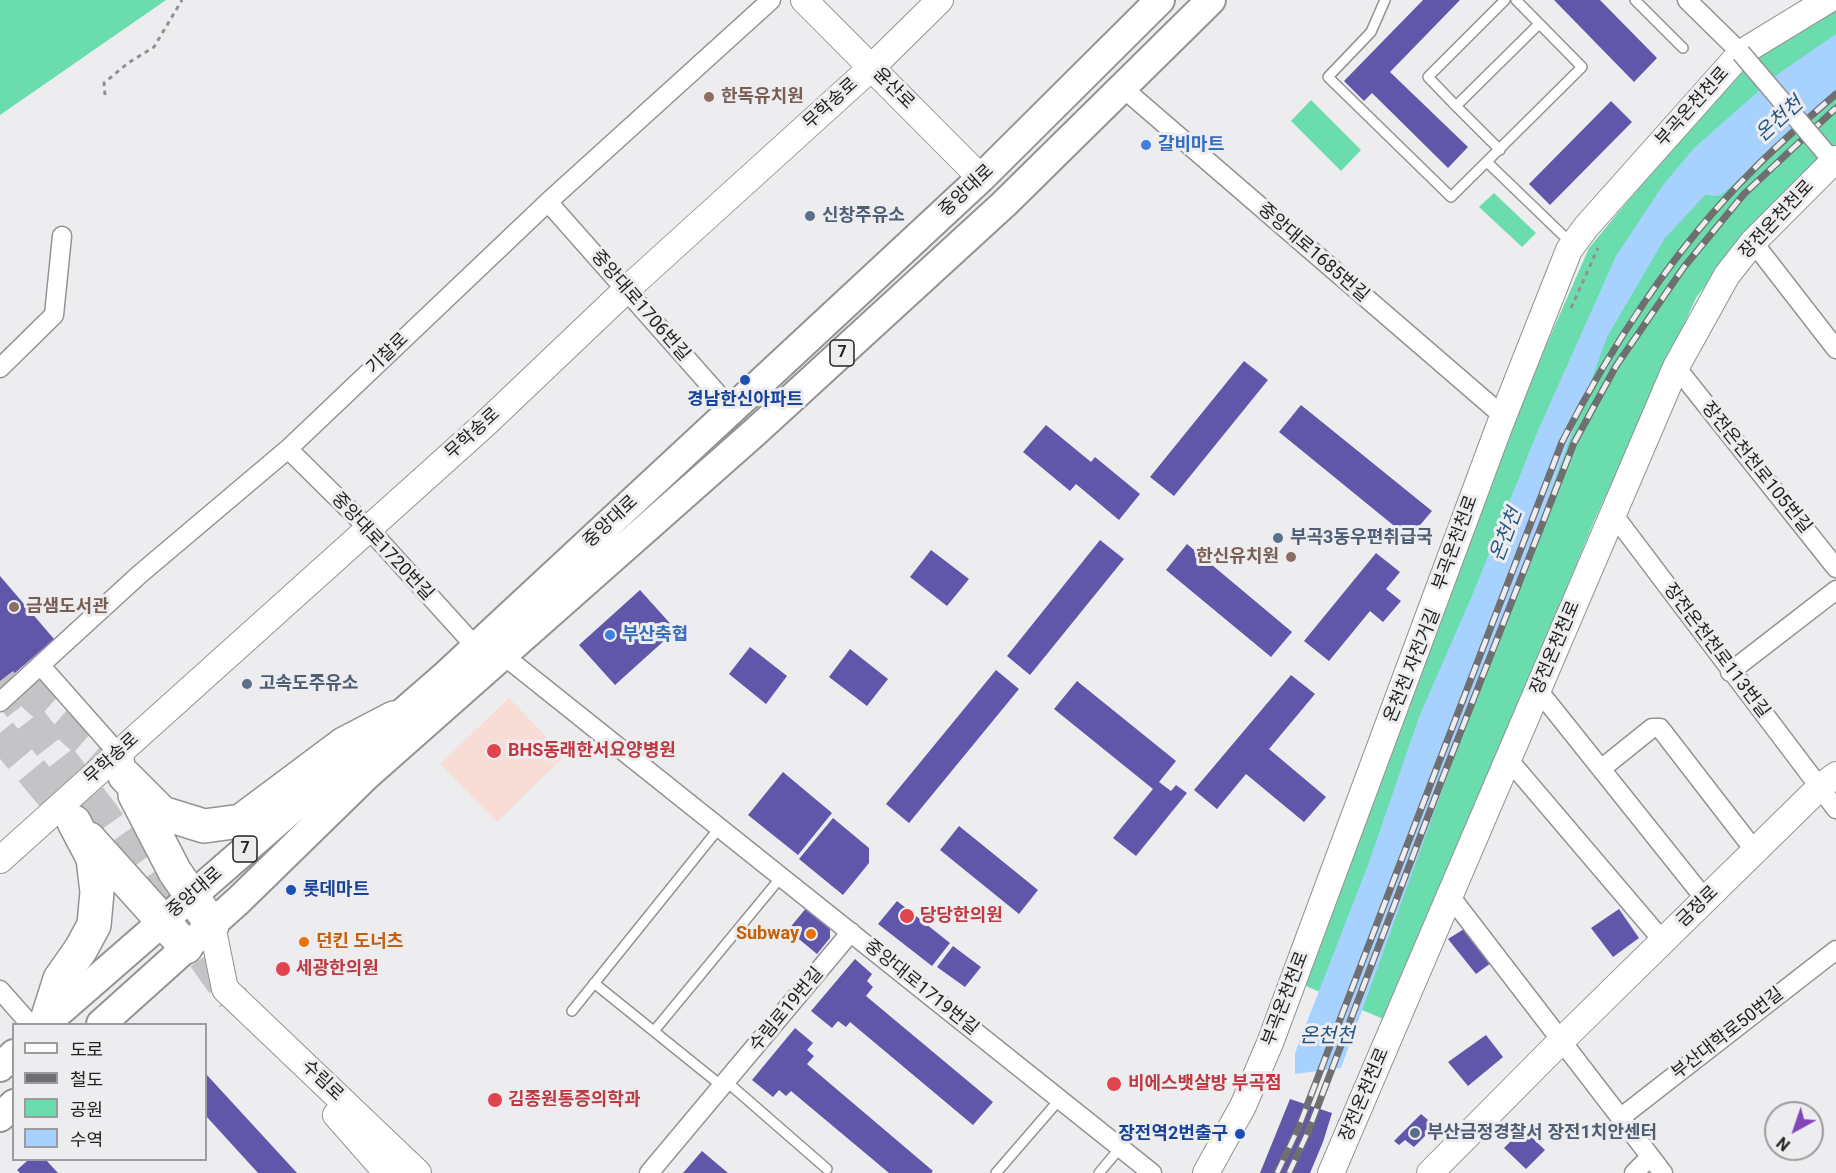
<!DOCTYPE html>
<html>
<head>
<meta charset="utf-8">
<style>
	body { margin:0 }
	#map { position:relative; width:1836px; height:1173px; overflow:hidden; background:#ededf0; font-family:Roboto,"Noto Sans KR",sans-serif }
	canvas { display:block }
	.legend { position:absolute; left:12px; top:1023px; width:195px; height:138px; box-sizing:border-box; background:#ededf0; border:2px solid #9c9c9e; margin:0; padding:8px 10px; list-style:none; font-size:18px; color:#222223 }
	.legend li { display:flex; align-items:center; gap:12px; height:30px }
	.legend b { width:30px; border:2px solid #9c9c9e }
	.north { position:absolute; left:1764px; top:1101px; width:60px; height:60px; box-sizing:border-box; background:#ededf0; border:2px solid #9c9c9e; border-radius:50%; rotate:220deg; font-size:16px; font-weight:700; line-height:24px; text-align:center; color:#222223 }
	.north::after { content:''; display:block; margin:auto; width:21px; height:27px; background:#8245ba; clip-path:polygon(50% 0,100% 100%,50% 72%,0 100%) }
</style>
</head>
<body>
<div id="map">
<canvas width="1836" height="1173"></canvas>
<ul class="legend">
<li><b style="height:8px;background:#fff"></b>도로</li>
<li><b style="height:8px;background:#6f6f71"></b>철도</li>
<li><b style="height:16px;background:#6bdcad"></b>공원</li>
<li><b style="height:16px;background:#a7d2ff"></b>수역</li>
</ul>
<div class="north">N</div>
</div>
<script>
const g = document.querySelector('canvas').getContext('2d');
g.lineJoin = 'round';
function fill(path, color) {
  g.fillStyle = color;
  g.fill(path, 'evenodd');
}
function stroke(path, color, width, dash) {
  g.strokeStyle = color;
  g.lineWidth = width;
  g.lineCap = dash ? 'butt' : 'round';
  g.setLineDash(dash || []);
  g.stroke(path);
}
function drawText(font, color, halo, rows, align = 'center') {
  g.font = font + ' Roboto,"Noto Sans KR",sans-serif';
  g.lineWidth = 6;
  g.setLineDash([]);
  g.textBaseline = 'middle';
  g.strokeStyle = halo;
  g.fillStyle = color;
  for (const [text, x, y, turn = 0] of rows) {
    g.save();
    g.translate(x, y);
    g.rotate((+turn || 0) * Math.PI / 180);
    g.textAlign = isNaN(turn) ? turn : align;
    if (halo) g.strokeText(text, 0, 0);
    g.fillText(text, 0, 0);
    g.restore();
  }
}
const medical = new Path2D(`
	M509,698L565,756L497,822L440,764Z`);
const green = new Path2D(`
	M0,0H166L0,115Z
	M1836,3V146L1740,239L1696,298L1595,519L1388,1021L1308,987L1299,978L1505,439L1589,248L1738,68Z
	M1311,100L1361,150L1341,171L1291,121Z
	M1494,193L1536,233L1522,247L1479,207Z`);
const water = new Path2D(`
	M1836,34V62L1820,72L1665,238L1607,337L1341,1068L1295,1074V1053L1369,862L1419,717L1474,591L1536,435L1616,256L1663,185L1694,148L1778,74Z`);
const river = new Path2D(`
	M1714,180L1836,70`);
const building = new Path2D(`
	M1423,0H1460L1390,72L1468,147L1448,168L1372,93L1364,101L1344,81Z
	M1554,0H1600L1657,58L1634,82Z
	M1611,101L1632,122L1550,205L1529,184Z
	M1244,361L1268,380L1174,496L1150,477Z
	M1301,405L1432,511L1409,538L1279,432Z
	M1046,425L1091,462L1095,457L1140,494L1119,520L1076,484L1070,491L1023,452Z
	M1100,540L1124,559L1030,675L1007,656Z
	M1187,544L1292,632L1271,657L1166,570Z
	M931,550L969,579L947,606L910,577Z
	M1376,553L1400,572L1386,589L1401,601L1383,622L1370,611L1329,661L1304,641Z
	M0,576L54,639L0,686Z
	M640,590L676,630L615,685L579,645Z
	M750,647L787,676L766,704L729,674Z
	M850,649L888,679L867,706L829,677Z
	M996,670L1019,689L909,823L886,804Z
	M1291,675L1315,694L1269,749L1326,797L1304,822L1246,774L1217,809L1194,790Z
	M1077,681L1176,761L1159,782L1171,791L1176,785L1187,793L1136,856L1113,838L1153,789L1054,709Z
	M783,772L832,813L798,855L748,815Z
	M833,818L869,848V863L843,895L799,859Z
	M959,826L1038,890L1019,914L940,850Z
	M897,901L950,943L932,966L878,924Z
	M807,907L830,926V938L817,954L788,930Z
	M1619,909L1639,938L1613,957L1591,928Z
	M1464,929L1491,963L1476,974L1448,939Z
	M953,946L981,967L965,987L937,967Z
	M855,959L872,974L867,981L873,987L866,996L993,1102L973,1125L850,1022L846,1027L838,1021L832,1028L811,1011Z
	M795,1028L813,1043L807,1050L814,1056L807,1064L933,1171L931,1173H889L791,1091L786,1096L779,1090L773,1097L752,1080Z
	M1486,1035L1503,1057L1468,1086L1448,1062Z
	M206,1074L297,1173H258L206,1116Z
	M1290,1099L1332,1113L1323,1142L1310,1173H1260Z
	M1421,1114L1435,1126L1414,1147L1405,1140L1399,1145L1394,1141Z
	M1523,1129L1545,1150L1526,1169L1504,1148Z
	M702,1151L728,1173H683Z
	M28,1160H46L58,1173H20L17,1170Z`);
const highwayTunnel = new Path2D(`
	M0,681L102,813L233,998
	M23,686L125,776
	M0,733L74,822`);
const path = new Path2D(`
	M105,95L104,83L128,63L154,47L182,0
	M1571,308L1598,248`);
const lane = new Path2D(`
	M1385,0L1371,32L1328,77L1451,197L1582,67L1516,0
	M1635,0L1683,48
	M1456,106L1428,77L1505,0
	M1500,150L1456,106L1539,24
	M1487,162L1572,244
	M594,983L723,1087
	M572,1011L720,827
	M654,1031L782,876
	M727,1082L827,1169
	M996,1173L1060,1099
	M1099,1173L1120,1148`);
const street = new Path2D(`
	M1687,0L1741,53
	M1124,89L1503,416
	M548,202L732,410
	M1753,242L1836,349
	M1676,367L1836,568
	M0,368L54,315L62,236
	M288,449L368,528L475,646
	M1613,514L1836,809
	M503,655L1152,1173
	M41,666L125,761
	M1730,672L1836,590
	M1538,690L1705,899
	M0,702L140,574L288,449L548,202L771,0
	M1508,759L1663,941
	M1601,769L1652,728H1660L1755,851
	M1450,896L1663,1173
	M0,990L30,1024
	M1620,1118L1836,950
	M649,1173L851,932
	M1634,1173L1650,1157`);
const secondary = new Path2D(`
	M804,0L981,178
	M0,860L484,425L626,290L871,68L940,0
	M212,925L225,989L418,1173
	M336,1115L387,1173
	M1206,1173L1243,1106L1270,1043L1499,427L1569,250L1586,227L1741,53L1828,0
	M1331,1173L1676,367L1727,275L1753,242L1836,159
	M1430,1173L1561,1041L1819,788L1836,775`);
const primary = new Path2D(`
	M45,1024L446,675L981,178L1160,0
	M101,1024L239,900L366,776L755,432L1004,204L1211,0
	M0,1067L14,1054
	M0,1117L14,1104`);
const highway = new Path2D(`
	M125,776L162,813L204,826L241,821L344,744L394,718
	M135,795L175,872L212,925
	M89,839L186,947
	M46,1023L60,979L81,949L94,925L97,892L93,858L74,822`);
const rail = new Path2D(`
	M1277,1173L1298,1129L1562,442C1610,348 1674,249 1749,174C1776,146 1806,120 1836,94
	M1289,1173L1308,1132L1441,782L1574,443L1616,366L1684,267L1744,194L1836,108`);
const streetBridge = new Path2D(`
	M1741,53L1825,152`);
const markers = [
	[709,97,6,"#8d6e63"],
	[1146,145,6,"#3f7fe0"],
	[810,216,6,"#5c6f8a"],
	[745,380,6,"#1a4fb4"],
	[1278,538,6,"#5c6f8a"],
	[1291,557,6,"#8d6e63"],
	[14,607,6,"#8d6e63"],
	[610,635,6,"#3f7fe0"],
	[247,684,6,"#5c6f8a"],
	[494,751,8,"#e0444e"],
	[291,890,6,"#1a4fb4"],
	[907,916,8,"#e0444e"],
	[811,934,6,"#e8710a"],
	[304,942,6,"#e8710a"],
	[283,969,8,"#e0444e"],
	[1114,1084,8,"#e0444e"],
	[495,1100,8,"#e0444e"],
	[1415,1133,6,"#5c6f8a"],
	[1240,1134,6,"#1a4fb4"]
];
const shields = [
	[842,353,24],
	[245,849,24]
];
const shieldNames = [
	["7",842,353],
	["7",245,849]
];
const streetNames = [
	["윤산로",893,89,45],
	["무학송로",831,104,-42],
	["부곡온천천로",1693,107,-48],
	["중앙대로",967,191,-43],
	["장전온천천로",1777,220,-47],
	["중앙대로1685번길",1313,253,41],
	["중앙대로1706번길",640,306,49],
	["기찰로",388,354,-44],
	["무학송로",473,434,-42],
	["장전온천천로105번길",1756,468,51],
	["중앙대로",611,522,-43],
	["부곡온천천로",1456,543,-70],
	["중앙대로1720번길",382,547,47],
	["장전온천천로",1556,648,-67],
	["장전온천천로113번길",1716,651,53],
	["온천천 자전거길",1413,666,-68],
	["무학송로",112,759,-42],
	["중앙대로",195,893,-41],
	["금정로",1698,907,-44],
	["중앙대로1719번길",921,988,39],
	["부곡온천천로",1286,999,-69],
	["수림로19번길",787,1010,-50],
	["부산대학로50번길",1728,1034,-38],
	["수림로",322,1081,44],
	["장전온천천로",1365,1095,-67]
];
const educationNames = [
	["한독유치원",721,97],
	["한신유치원",1279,557,"right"],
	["금샘도서관",26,607]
];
const shopNames = [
	["갈비마트",1158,145],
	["부산축협",622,635]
];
const serviceNames = [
	["신창주유소",822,216],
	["부곡3동우편취급국",1290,538],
	["고속도주유소",259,684],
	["부산금정경찰서 장전1치안센터",1427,1133]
];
const transitNames = [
	["경남한신아파트",745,400],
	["롯데마트",303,890,"left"],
	["장전역2번출구",1228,1134,"right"]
];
const healthNames = [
	["BHS동래한서요양병원",508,751],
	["당당한의원",920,916],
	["세광한의원",296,969],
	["비에스뱃살방 부곡점",1128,1084],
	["김종원통증의학과",508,1100]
];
const foodNames = [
	["Subway",799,934],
	["던킨 도너츠",316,942,"left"]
];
const waterNames = [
	["온천천",1780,120,-42],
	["온천천",1507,535,-69],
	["온천천",1327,1037]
];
fill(medical, '#f7ddd6');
fill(green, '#6bdcad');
fill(water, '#a7d2ff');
stroke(river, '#a7d2ff', 32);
fill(building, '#6057aa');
stroke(highwayTunnel, '#c4c4c7', 33, [33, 16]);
stroke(lane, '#939396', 12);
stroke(street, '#939396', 21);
stroke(secondary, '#939396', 28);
stroke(primary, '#939396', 32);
stroke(highway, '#939396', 36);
stroke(path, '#919193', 3, [4.5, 4.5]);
stroke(lane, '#fff', 9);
stroke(street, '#fff', 18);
stroke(secondary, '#fff', 26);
stroke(primary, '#fff', 28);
stroke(highway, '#fff', 33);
stroke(rail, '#6f6f71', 7);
stroke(rail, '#ededf0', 4.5, [14]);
stroke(streetBridge, '#939396', 21, []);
stroke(streetBridge, '#fff', 18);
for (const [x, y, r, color] of markers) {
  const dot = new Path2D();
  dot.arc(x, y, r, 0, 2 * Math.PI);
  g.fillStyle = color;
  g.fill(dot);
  stroke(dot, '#ededf0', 2);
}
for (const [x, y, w] of shields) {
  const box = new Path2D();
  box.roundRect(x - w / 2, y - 13, w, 26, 4.5);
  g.fillStyle = '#ededf0';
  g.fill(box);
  stroke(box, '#222223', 1.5);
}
drawText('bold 16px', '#222223', null, shieldNames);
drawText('18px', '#222223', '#ededf0', streetNames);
drawText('bold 18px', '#785e54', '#ededf0', educationNames, 'left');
drawText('bold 18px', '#366cbe', '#ededf0', shopNames, 'left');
drawText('bold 18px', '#4e5e75', '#ededf0', serviceNames, 'left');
drawText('bold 18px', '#164399', '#ededf0', transitNames);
drawText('bold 18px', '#be3a42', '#ededf0', healthNames, 'left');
drawText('bold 18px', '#c56008', '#ededf0', foodNames, 'right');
drawText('italic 20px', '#235584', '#ededf0', waterNames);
</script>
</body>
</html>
